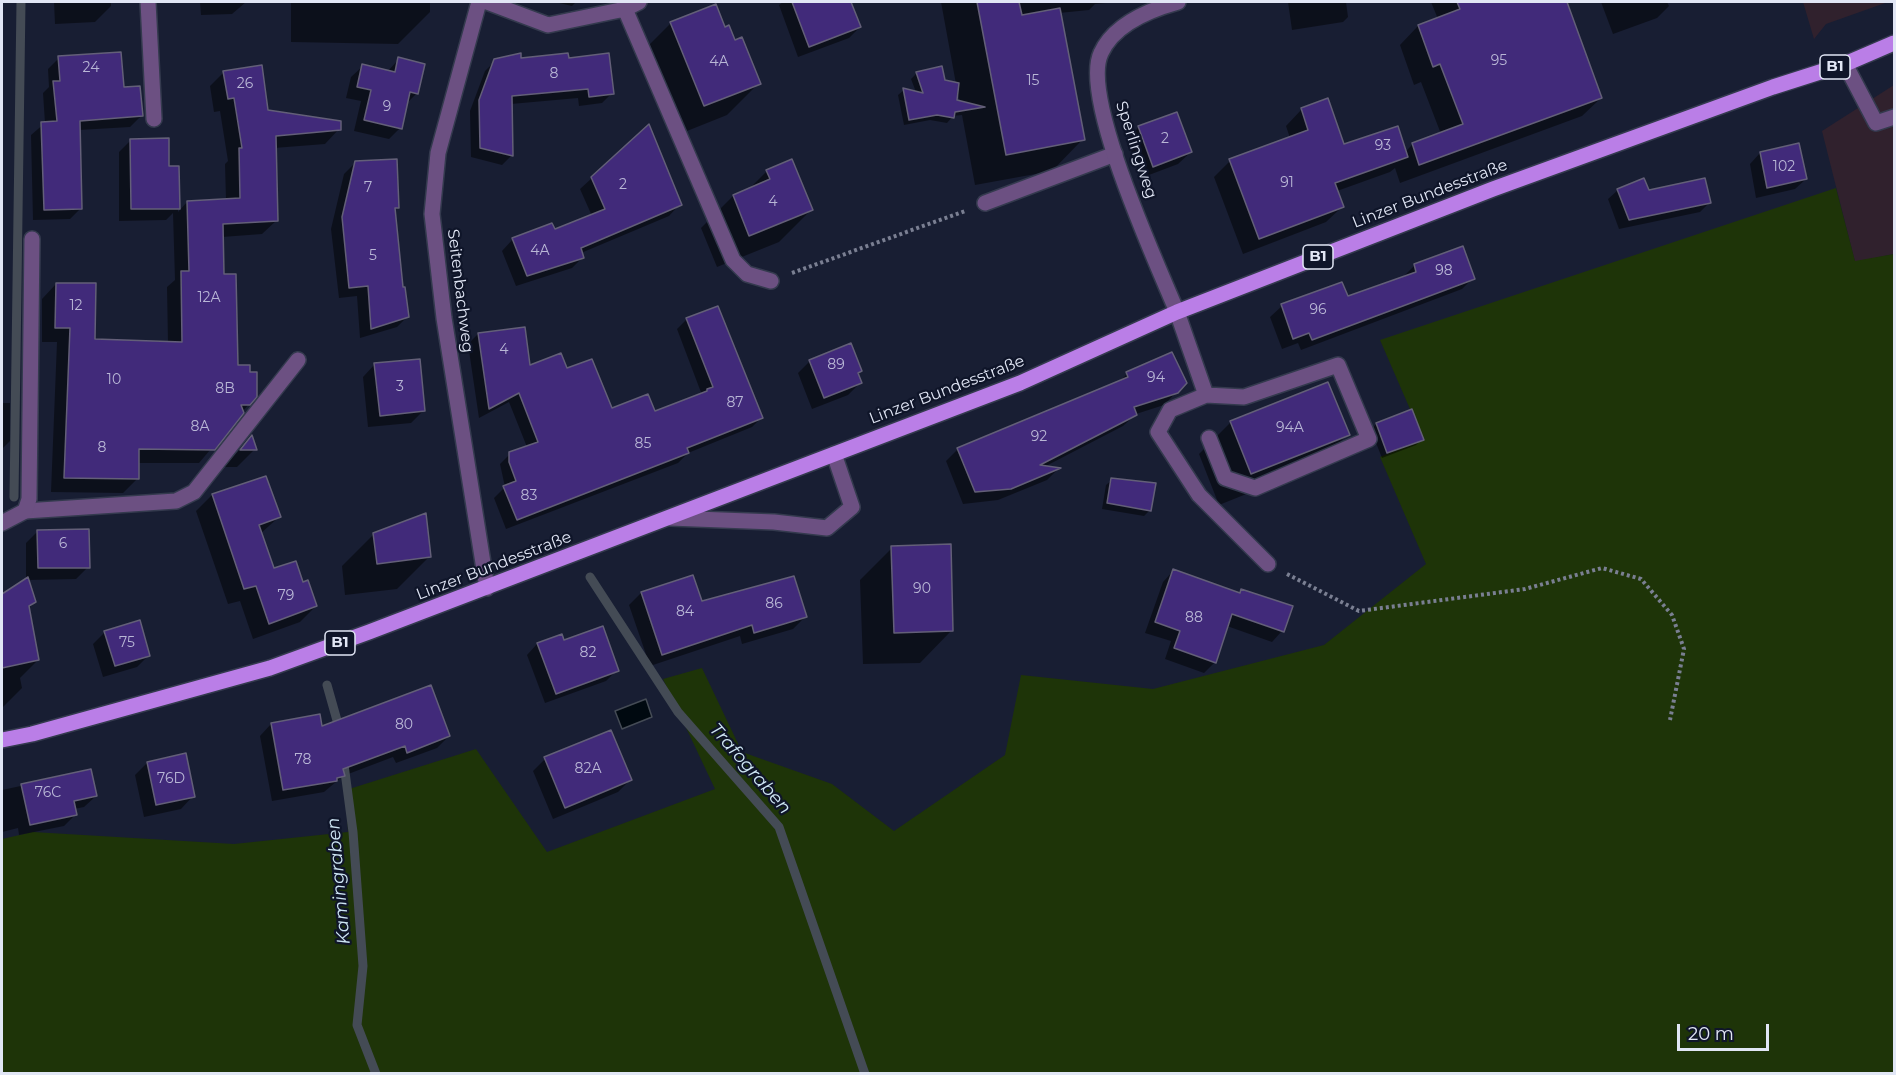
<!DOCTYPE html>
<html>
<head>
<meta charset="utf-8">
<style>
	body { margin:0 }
	#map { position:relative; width:1896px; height:1075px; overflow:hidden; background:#181e33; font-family:Montserrat,sans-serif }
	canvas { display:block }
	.frame { position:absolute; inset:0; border:3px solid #e1e6f5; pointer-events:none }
	.scale { position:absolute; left:1677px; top:1024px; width:92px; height:27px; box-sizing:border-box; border:3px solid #e1e6f5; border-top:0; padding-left:8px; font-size:18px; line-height:21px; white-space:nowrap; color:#e1e6f5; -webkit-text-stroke:4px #0f1529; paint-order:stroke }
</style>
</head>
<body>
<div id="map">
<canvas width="1896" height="1075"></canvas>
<div class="frame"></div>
<div class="scale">20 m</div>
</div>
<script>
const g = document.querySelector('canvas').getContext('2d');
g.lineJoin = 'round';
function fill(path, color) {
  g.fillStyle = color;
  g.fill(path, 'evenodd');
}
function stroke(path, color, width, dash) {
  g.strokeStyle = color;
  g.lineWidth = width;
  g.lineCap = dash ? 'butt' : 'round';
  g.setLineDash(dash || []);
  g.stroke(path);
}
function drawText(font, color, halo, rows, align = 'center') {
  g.font = font + ' Montserrat,sans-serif';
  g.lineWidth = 4.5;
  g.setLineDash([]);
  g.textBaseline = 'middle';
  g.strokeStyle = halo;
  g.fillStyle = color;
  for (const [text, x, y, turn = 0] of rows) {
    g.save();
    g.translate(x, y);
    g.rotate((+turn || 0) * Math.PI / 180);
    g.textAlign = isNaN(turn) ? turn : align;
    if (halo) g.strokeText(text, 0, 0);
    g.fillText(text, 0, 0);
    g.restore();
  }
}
const commercial = new Path2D(`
	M1803,2H1888L1826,24L1814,39Z
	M1894,85V254L1855,262L1822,131Z`);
const green = new Path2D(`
	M1836,188L1855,261L1894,254V1073H2V839L33,832L234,844L348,832L346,790L476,749L547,852L715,789L663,679L702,668L742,752L832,784L894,831L1005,755L1021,675L1153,689L1324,645L1426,564L1380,457L1423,439L1380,340Z`);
const water = new Path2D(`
	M646,699L652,717L622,729L615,711Z`);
const shadow = new Path2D(`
	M54,2H111V6L95,22L55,24Z
	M200,2H246L232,14L201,15Z
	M291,2H430V12L398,44L291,42Z
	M555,2H576L572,6Z
	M783,2H850L860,27L849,38L798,57L779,5Z
	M941,2H1118L1095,4L1089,10L1059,13L1083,139L1052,171L975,185L962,115L953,116L947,123L930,120L904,125L898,95L904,90L916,92L911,79L917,73L956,84ZM957,90L960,102L955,101Z
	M1288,2H1346L1348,17L1343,22L1292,30Z
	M1431,2H1565L1601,98L1582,116L1400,183L1395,168L1390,172L1337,191L1343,206L1326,222L1243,254L1214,177L1230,161L1290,138L1286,126L1302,109L1343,146L1405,152L1412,145L1441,134L1421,82L1414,85L1400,45L1418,26L1438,19Z
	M1601,2H1667L1669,6L1657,18L1613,34Z
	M671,23L724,28L759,83L727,115L672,137L639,55Z
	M59,58L122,89L141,116L130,127L79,130L81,208L70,219L33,220L31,135L45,123L43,93L49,87L48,69Z
	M399,59L417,93L406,104L400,128L389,139L354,131L361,101L346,98L351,77L363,66L387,72Z
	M567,59L612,93L602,103L579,106L578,98L511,104L512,155L502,165L471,157L470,111L485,71L495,61Z
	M224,72L267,111L339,129L325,144L274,148L277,220L262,234L222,237V275L236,366L249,404L199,463H138L137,479L123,493L51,492L57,342H42V299L56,284L94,341L168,343L167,287L175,280L173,213L166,220L119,221V152L131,140L168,167H177L178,212L187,202L226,200L225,164L228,161L220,111L214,112L210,86Z
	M1139,127L1191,152L1178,164L1141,178L1127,139Z
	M1760,153L1806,179L1795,189L1756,198L1750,164Z
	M355,163L398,207L393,211L402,289L408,316L397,327L360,338L357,296L339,298L331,229L344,174Z
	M767,171L811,210L779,242L717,267L701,228L733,196L748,190Z
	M592,178L680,204L669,216L581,253L583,257L572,268L516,286L502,251L513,239L554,231L592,216L580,189Z
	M1618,190L1648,192L1709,203L1700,212L1619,229L1608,199Z
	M1414,266L1473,278L1462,289L1301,350L1298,343L1282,349L1270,317L1282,306L1341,284L1347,298L1403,277Z
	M687,319L762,417L752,427L688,453L678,463L506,529L494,498L505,487L500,464L510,454L527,447L509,402L479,418L468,344L478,334L529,367L566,370L611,410L655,412L702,395L677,329Z
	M810,361L861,371L857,375L860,383L848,395L812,409L798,373Z
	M375,364L423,411L411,423L368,427L363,377Z
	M1127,374L1185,383L1164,405L1136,414L1123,426L1044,467L1058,469L1047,480L998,500L963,504L946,461L958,449L1117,384Z
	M2,403H10V441L2,449Z
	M1411,411L1422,439L1416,445L1382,458L1371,430L1376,424Z
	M1231,422L1348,434L1316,466L1219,505L1199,454Z
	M251,437L255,449L237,467H224Z
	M1112,480L1150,510L1144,516L1102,509L1106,485Z
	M212,495L279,517L260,534L273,570L302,584L316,606L300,622L253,639L240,601L228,604L196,511Z
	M38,531L88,567L76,579L27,580L35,602L28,609L38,660L20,678L22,688L2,708V596L26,580V543Z
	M374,534L429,557L397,589L345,595L342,566Z
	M892,548L952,630L920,663L863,664L860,580Z
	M1173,571L1239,594L1242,591L1282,631L1272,642L1227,626L1215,662L1204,673L1165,659L1171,641L1145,633L1163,582Z
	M641,593L701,603L805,617L793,629L742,644L740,636L650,666L629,605Z
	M105,632L149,655L137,667L103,677L93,644Z
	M561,636L563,642L617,670L606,681L545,703L527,655L537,644Z
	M271,724L321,728L449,736L437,748L396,763L393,757L343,776L324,792L272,801L260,736Z
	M545,759L630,780L618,792L553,819L533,771Z
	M147,763L193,796L181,809L144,817L135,775Z
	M90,771L96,796L84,807L74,809L75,815L64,826L19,835L18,828L2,832V790Z`);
const stream = new Path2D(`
	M14,497L21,2
	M590,577L678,712L779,827L865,1074
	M327,685L340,731
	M343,757L353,832L363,966L357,1025L376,1074`);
const building = new Path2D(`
	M792,2H851L861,27L809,47Z
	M977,2H1019L1022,15L1060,8L1085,140L1006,155Z
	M1457,2H1567L1602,98L1419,165L1412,143L1463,124L1440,64L1433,67L1418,25L1460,9Z
	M716,4L725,27L729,25L735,40L742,37L761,84L704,106L670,22Z
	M121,52L124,87L140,86L143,116L80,121L82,209L44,210L41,122L57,121L53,81H60L58,56Z
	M521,53V58L568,53L569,58L609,53L614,94L589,97L588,89L512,96L513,156L480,148L479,100L494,59Z
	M398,57L425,64L418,94L410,92L402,129L364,120L371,90L357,87L362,64L395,72Z
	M262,65L268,110L341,121V130L276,136L278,221L223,224L224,274H236L238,365H250V372H257V397L250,405H241L244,413L215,450L139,449V479L64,478L70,328H55L56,283H96L95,339L182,342L181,271H189L187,201L240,198L239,148H242L234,98L228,99L223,71Z
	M942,66L945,80L959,83L957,100L985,107L955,112L954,118L937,115L909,120L903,88L923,93L916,72Z
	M1328,98L1344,144L1398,126L1408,157L1335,183L1344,207L1259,239L1229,159L1308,130L1301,108Z
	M1177,112L1192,152L1153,167L1138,126Z
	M649,124L682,205L581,248L584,258L527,276L512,238L552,223L555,229L605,209L591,177Z
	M169,138V166H179L180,209H131L130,139Z
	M1799,143L1807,179L1767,188L1760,152Z
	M397,159L399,208H395L403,287H405L409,317L371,329L368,286L349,288L342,217L355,161Z
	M792,159L813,210L749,236L733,195L770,179L766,170Z
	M1644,178L1649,190L1705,178L1711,203L1629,220L1617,189Z
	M1463,246L1475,279L1312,340L1309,333L1293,339L1281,304L1342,282L1348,296L1416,272L1414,264Z
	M718,306L763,418L687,448L689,453L517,520L503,486L516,481L509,462V452L538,442L519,393L489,409L478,333L525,327L530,365L561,353L567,368L592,359L612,408L648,394L655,411L707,391V389L713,387L686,318Z
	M851,343L862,371L858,373L862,383L824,398L809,360Z
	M1172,352L1187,383L1178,393L1134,407L1137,415L1040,465L1061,468L1011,489L975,492L957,448L1128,377L1126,372Z
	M420,359L425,411L380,416L374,363Z
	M1328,382L1350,435L1251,474L1230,421Z
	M1412,409L1424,440L1387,453L1376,423Z
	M252,435L257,450H240Z
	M266,476L281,517L259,525L274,568L296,561L303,582L308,580L317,606L269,624L256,586L244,589L212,494Z
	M1111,478L1156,483L1151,511L1107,503Z
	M426,513L431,557L377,564L373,533Z
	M89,529L90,568H38L37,530Z
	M951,544L953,631L894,633L891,546Z
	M1173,569L1240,593L1241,589L1293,606L1284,632L1232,614L1216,663L1174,648L1180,631L1155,622Z
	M693,575L702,601L794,576L807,617L754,633L752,625L662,655L641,592Z
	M28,577L36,602L29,606L39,660L2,668V594Z
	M140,620L150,656L115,666L104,631Z
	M603,626L619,671L556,694L537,643L562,634L564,640Z
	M431,685L450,736L407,753L405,746L343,769L345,776L337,778V781L283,790L271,723L320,714L322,726Z
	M611,730L632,780L565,808L544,757Z
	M186,753L195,797L156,805L147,762Z
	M91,769L97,796L74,801L77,815L30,825L21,784Z`);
const path = new Path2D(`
	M792,273L965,211
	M1287,574L1359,611L1525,589L1602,568L1641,579L1672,615L1684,649L1670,720`);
const service = new Path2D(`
	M1845,64L1876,123L1894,117
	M985,203L1115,154
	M1177,312L1206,395L1170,410L1158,432L1199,495L1268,564
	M1206,395L1244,397L1338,365L1369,439L1255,488L1225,478L1209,438
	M25,511L176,501L194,492L298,360
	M670,518L774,522L827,528L852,507L834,454`);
const minor = new Path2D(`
	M148,2L154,119
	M479,2L438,153L432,214L444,318L487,588
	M487,2L548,25L625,9L639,2
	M625,9L733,260L747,274L771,281
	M1177,312C1157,263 1080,97 1101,53C1114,24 1149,10 1178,2
	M2,523L25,511L29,499L32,239`);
const primary = new Path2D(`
	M2,740L32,734L270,668L369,632L1020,383L1177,312L1493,189L1773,87L1845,64L1894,43`);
const numberNames = [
	["95",1499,61],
	["4A",719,62],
	["24",91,68],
	["8",554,74],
	["15",1033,81],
	["26",245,84],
	["9",387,107],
	["2",1165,139],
	["93",1383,146],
	["102",1784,167],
	["91",1287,183],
	["2",623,185],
	["7",368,188],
	["4",773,202],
	["4A",540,251],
	["5",373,256],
	["98",1444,271],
	["12A",209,298],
	["12",76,306],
	["96",1318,310],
	["4",504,350],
	["89",836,365],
	["94",1156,378],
	["10",114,380],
	["3",400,387],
	["8B",225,389],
	["87",735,403],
	["8A",200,427],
	["94A",1290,428],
	["92",1039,437],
	["85",643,444],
	["8",102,448],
	["83",529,496],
	["6",63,544],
	["90",922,589],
	["79",286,596],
	["86",774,604],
	["84",685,612],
	["88",1194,618],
	["75",127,643],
	["82",588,653],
	["80",404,725],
	["78",303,760],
	["82A",588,769],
	["76D",171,779],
	["76C",48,793]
];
const shields = [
	[1835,67,30],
	[1318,257,30],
	[340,643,30]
];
const shieldNames = [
	["B1",1835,67],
	["B1",1318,257],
	["B1",340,643]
];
const streetNames = [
	["Sperlingweg",1136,150,72],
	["Linzer Bundesstraße",1430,194,-21],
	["Seitenbachweg",460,291,83],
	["Linzer Bundesstraße",947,390,-21],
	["Linzer Bundesstraße",494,566,-21]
];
const waterNames = [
	["Trafograben",750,769,49],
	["Kamingraben",339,881,-95]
];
fill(commercial, '#30212d');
fill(green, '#1e3408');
fill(water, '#000910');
stroke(water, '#444b55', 1.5);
fill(shadow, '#0007');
stroke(stream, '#444b55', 9);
fill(building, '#412a7a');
stroke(building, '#635f78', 1.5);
stroke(service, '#343a4e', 18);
stroke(minor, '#343a4e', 18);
stroke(primary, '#343a4e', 18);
stroke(path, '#7a7f92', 4, [3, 3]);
stroke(service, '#6c5082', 15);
stroke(minor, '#6c5082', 15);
stroke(primary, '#ba7ee7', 15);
drawText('14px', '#b9b7d6', null, numberNames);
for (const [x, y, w] of shields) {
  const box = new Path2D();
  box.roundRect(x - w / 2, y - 12, w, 24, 4.5);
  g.fillStyle = '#0f1529';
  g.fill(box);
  stroke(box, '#e1e6f5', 1.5);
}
drawText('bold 15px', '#e1e6f5', null, shieldNames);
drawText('16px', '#e1e6f5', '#0f1529', streetNames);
drawText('italic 18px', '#cee6f4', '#0f1529', waterNames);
</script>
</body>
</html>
